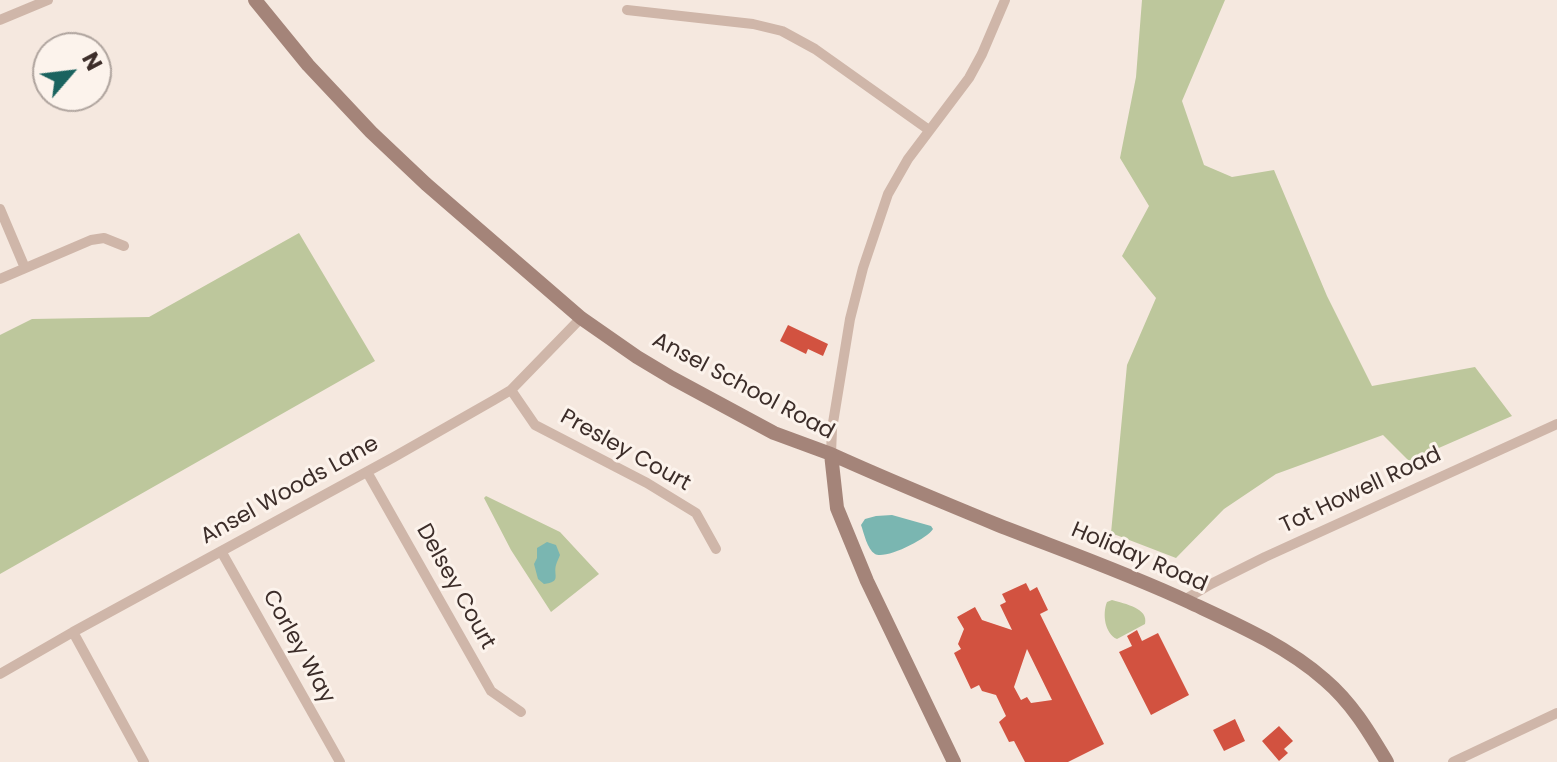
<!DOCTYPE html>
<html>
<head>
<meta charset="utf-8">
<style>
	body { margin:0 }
	#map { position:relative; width:1557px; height:762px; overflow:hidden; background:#f5e8df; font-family:Poppins,sans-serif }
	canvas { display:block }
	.north { position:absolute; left:32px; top:32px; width:80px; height:80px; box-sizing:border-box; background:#fcf3ec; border:2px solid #afa49e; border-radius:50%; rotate:62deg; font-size:22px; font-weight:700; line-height:32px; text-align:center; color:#3c2d29 }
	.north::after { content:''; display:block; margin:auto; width:28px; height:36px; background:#1a635f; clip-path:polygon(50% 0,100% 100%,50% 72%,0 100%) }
</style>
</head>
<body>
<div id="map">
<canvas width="1557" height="762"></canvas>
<div class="north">N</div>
</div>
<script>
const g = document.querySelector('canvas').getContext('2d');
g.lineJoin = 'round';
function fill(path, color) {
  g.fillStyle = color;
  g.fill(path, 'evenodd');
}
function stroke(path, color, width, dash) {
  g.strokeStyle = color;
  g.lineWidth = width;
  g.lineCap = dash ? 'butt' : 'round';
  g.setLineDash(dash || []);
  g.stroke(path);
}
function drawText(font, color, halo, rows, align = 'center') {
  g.font = font + ' Poppins,sans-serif';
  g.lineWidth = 6;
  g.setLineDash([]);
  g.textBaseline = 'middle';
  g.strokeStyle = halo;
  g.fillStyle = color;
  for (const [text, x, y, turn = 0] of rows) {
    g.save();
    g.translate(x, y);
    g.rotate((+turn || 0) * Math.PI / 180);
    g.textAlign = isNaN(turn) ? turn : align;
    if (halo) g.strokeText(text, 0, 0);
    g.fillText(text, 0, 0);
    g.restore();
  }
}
const green = new Path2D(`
	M1142,0H1225L1182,101L1204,165L1232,177L1274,170L1327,296L1372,386L1475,367L1512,416L1409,461L1383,435L1276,474L1224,509L1176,558L1111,533L1127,365L1156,298L1122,256L1149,206L1120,158L1136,77Z
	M299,233L375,361L0,574V335L32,319L149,317Z
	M486,496L560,532L599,574L551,612L511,550L484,498Z
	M1112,600C1125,604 1149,608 1145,624L1117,639C1105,634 1102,614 1107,602Z`);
const water = new Path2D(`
	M892,515L931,526L933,529C927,539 885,560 875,554C867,549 864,533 861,525L865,519L876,516Z
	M547,542L556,545L560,555C559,558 557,561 556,565C553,575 562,582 544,584L538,579L534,564L537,558V548Z`);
const building = new Path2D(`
	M788,325L828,344L823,356L808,349L806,354L780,341Z
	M1026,583L1030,591L1037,587L1048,610L1040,614L1104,744L1068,762H1025L1014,741L1009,742L999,722L1006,716L996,695L982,691L979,685L971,689L954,653L961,649L958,644L964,629L957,617L975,607L982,620L1012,630L1000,605L1006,602L1002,594ZM1027,649L1052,700L1031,703L1027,697L1021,700L1014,687Z
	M1137,630L1142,641L1158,633L1189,695L1151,715L1119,652L1132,646L1127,636Z
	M1235,719L1245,741L1224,751L1213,730Z
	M1279,726L1293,741L1284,749L1288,753L1279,761L1262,741Z`);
const street = new Path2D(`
	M627,10L753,24L782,31L815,49L929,130
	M0,20L48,0
	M0,209L25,268
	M0,279L91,240L104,238L124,246
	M511,390L535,425L647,483L696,513L716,549
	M831,454L832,429L850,319L863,268L888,194L908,159L969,78L982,54L1005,0
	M367,472L491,691L521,712
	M221,551L340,762
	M1184,600L1211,584L1265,557L1557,424
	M73,632L144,762
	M0,674L73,632L394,457L494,400L511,390L581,318
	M1453,762L1557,713`);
const secondary = new Path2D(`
	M255,0L308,65L371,132L426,184L581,318L637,357L672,378L774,433L831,454L837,508L867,581L954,762
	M831,454C886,479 942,502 998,525C1062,550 1127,573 1189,602C1236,624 1285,645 1325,680C1352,703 1369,732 1387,762`);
const streetNames = [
	["Ansel School Road",743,387,28],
	["Presley Court",625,451,29],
	["Ansel Woods Lane",290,491,-29],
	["Tot Howell Road",1361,491,-25],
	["Holiday Road",1139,558,23],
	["Delsey Court",455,587,61],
	["Corley Way",298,647,61]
];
fill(green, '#bdc79c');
fill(water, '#7ab6b1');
fill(building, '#d25240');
stroke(street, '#cfb6a9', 10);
stroke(secondary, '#a48479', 14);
drawText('22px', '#3c2d29', '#fcf3ec', streetNames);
</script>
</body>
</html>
